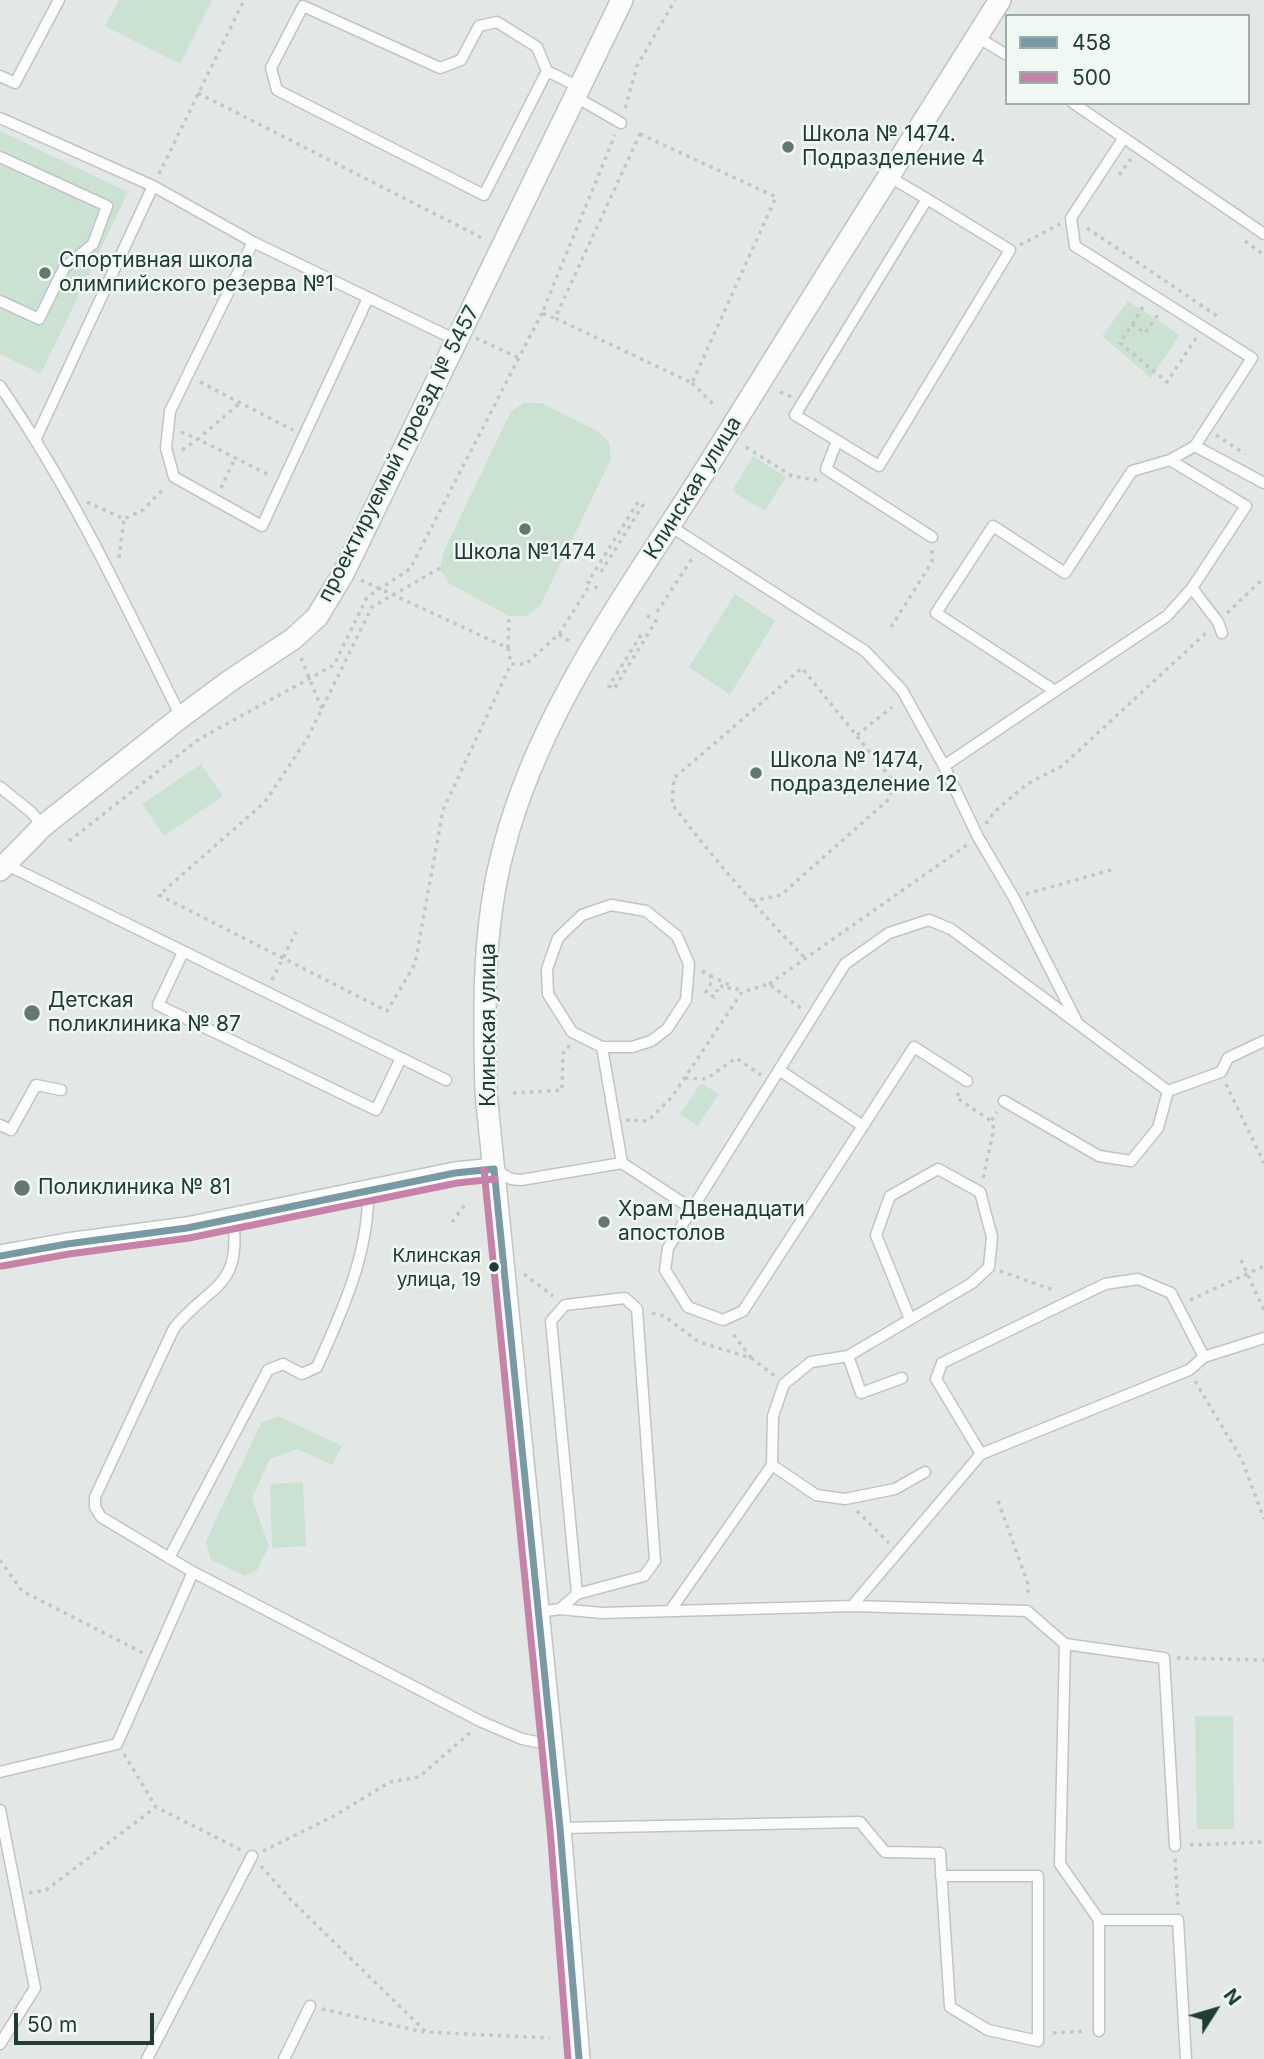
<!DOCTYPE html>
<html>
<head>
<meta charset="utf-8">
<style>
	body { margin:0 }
	#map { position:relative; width:1264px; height:2059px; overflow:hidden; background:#e3e8e6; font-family:Inter,sans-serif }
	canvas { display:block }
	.legend { position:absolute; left:1005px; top:14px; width:245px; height:91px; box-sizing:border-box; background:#f0f8f4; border:2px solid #9dada7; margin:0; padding:9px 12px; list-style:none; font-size:21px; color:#203c34 }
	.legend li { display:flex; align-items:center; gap:14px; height:35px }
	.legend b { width:35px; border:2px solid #9dada7 }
	.north { position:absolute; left:1180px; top:1975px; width:70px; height:70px; -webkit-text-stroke:5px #f0f8f4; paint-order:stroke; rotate:53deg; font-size:19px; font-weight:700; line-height:28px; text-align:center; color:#203c34 }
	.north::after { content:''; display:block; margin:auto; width:24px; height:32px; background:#203c34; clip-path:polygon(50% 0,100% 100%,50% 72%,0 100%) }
	.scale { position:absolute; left:14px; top:2013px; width:140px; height:32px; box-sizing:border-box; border:4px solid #203c34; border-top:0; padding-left:9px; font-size:21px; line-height:24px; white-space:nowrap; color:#203c34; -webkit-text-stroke:5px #f0f8f4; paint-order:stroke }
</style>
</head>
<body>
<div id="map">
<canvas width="1264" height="2059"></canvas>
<ul class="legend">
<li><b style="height:9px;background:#799aa4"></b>458</li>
<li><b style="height:9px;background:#c782aa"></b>500</li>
</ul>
<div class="north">N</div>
<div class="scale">50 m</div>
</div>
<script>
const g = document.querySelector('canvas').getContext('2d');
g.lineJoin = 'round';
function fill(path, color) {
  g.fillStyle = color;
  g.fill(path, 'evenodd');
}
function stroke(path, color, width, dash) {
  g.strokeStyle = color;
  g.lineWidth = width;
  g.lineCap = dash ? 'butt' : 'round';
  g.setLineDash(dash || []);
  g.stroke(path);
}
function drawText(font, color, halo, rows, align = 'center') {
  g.font = font + ' Inter,sans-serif';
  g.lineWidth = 5;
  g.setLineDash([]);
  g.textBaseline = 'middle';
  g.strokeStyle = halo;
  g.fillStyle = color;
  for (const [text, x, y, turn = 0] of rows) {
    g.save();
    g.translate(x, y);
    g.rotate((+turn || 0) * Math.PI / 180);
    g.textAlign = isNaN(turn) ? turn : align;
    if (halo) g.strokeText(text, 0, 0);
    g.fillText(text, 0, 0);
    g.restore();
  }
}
const green = new Path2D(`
	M119,0H212L180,64L105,26Z
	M0,131L128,192L41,374L0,354Z
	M1128,301L1180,335L1151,378L1102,336Z
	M523,403H541L596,430L609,442L611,459L540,606L526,616H509L448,583L440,568L444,551L510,413Z
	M753,456L786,477L765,511L732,491Z
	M735,594L775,621L730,695L689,667Z
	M201,764L223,796L164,836L142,804Z
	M701,1083L719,1094L698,1126L680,1114Z
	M278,1416L342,1446L332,1465L298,1449L270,1459L252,1498L269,1546L257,1570L245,1576L211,1560L206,1541L261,1423Z
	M303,1482L306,1546L272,1548L270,1484Z
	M1195,1716H1233L1234,1829H1197Z`);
const path = new Path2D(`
	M198,93L486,240
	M625,108L637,66L675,0
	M640,134L776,197L692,383L555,318Z
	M159,174L244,0
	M1119,175L1131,159
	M1087,228L1220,318
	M1245,241L1264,255
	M1020,245L1060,224
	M1143,307L1120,343L1167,382L1196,338
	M554,318L542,313L615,135
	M1132,324L1145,333L1159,313
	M476,338L519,358
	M200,382L293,430
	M692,383L716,407
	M780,392L792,397
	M181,432L198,439L240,403
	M1216,435L1245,454
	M746,447L792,476L815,480L818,477
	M182,450L198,439L271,476
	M221,488L235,458
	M87,502L124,519L143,510L165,487
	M119,558L124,519
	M440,568L372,607L308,737L265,802L159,895L387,1011L415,964L443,810L511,664
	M601,572L643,505L638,502L588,582L601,591
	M361,580L508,648L511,664H526L559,634L588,588
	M657,612L693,557
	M1227,613L1264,578
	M891,627L932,562V549
	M559,634L569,641
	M641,635L609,686L614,689L656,621L643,613
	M508,648L509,616
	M301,658L322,709
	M857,735L892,707
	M986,824L994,812L1027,784L1062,766L1206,633
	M69,841L199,739L334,665L367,597L410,569L542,313
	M1026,894L1111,870
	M752,901L781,895L889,799L893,781L802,668L674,778L672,804C713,858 757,909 805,958
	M702,971L710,975L712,981L706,992L714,997L720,985L726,989L733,987L742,992
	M710,976L732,986
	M272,980L296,932
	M769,984L967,845
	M685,1078L706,1079L736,1058L761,1075
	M1226,1084L1264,1163
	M513,1093L562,1090L563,1053L568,1050L569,1044
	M959,1093L956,1097L991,1121
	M626,1120L648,1121L672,1097L742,992L769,984L802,1009
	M983,1178L994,1129L991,1121L997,1112
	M452,1222L466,1203
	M1241,1260L1264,1310
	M1000,1271L1056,1291
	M524,1274L553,1296
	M1190,1300L1264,1266
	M652,1313L664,1316L699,1342L751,1358L731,1331
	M751,1358L775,1376
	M1195,1381L1242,1460L1264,1519
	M998,1501L1028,1584V1598
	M857,1511L889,1543
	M0,1560L22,1591L143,1653
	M1177,1658L1264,1660
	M124,1754L156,1807L241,1850
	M1190,1845L1264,1842
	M263,1851L334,1816L390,1782L419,1777L472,1731
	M1175,1859L1178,1907
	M261,1866L291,1900L426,2032L550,2038
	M29,1893L46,1890L156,1807
	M322,2009L424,2032
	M1053,2033L1087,2031`);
const service = new Path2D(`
	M303,6L440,68L461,60L479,26L497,22L537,47L547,71L484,195L277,90L271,68Z
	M977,37L1007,55
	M547,71L579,87
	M0,76L15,83L59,0
	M574,96L621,123
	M1073,103L1264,234
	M0,118L153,186
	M1123,139L1071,218L1075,246L1252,358L1195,446
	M0,157L107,206L93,244L64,268L39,319L0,301
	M888,176L927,199L795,415L879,466L1010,250L927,199
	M253,242L170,411L166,448L174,477L262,526L368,298
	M0,386C72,490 125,604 181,717
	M36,438L153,186L253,242L456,340
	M837,441L826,469L932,537
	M1170,460L1246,506L1192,588L1167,616L1055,691L936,613L993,526L1065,573L1132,471L1170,460L1195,446L1264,483
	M670,526L865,651L902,690L944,766L978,837L1014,898L1076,1020
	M1192,588L1218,622L1222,633
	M944,766L1055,691
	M0,787L31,812L43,826
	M5,864L446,1080
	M183,952L158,1005L376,1110L401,1058
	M779,1070L845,964L889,933L929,920L951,929L1168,1091L1158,1128L1131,1161L1099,1156L1004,1101
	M1168,1091L1221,1072L1228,1058L1264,1041
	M0,1125L11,1130L36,1085L61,1090
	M622,1163L692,1209L779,1070L863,1126L914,1047L967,1081
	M494,1169L511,1179L521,1180L622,1163L602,1047L572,1032L548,994L547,969L558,938L582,915L611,905L646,911L677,936L689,964L686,1000L667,1029L651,1041L632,1047H602
	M692,1209L668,1248L665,1270L688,1307L723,1320L743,1311L863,1126
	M233,1218C242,1289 211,1283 174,1328L95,1497V1507L101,1517L193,1572L482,1722L522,1739L552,1745
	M848,1356L861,1393L902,1378
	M981,1454L936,1379L942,1363L1105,1284L1138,1279L1171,1293L1204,1357
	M772,1465L816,1495L845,1499L895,1489L925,1472
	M169,1558L268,1370L283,1364L302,1374L317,1367C342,1312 369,1253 368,1192
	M852,1606L1027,1611L1065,1644L1164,1658L1175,1846
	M560,1609L577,1594L551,1321L565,1305L625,1298L637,1309L655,1561L644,1576L577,1594
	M670,1611L772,1465L773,1416L784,1384L811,1362L848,1356L972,1283L989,1267L992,1237L980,1192L938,1169L890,1196L876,1235L910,1319
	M539,1612L560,1609L602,1613L852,1606L981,1454L1189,1370L1204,1357L1264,1338
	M1065,1644L1060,1864L1099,1920H1178L1186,2059
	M0,1772L117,1744L193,1572
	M0,1810L35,1988L0,2044
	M560,1828L860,1822L885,1852L940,1853L950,2007L988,2030L1038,2041V1876H941
	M1099,1920V2031
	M147,2059L252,1856
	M284,2059L310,2006`);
const minor = new Path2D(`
	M0,870L43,826L181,717L231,680L293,639L317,617L344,572L622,0
	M0,1256L67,1244L187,1228L455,1173L494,1169
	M579,2059L560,1828L486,1093C484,1010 482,928 504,847C540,709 629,591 704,472C802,314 900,157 1000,0`);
const bus1 = new Path2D(`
	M494,1169L560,1828L579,2059
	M0,1256L67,1244L187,1228L455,1173L494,1169`);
const bus2 = new Path2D(`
	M484,1170L550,1829L568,2059
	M2,1266L69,1254L189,1238L457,1183L495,1179`);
const markers = [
	[788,147,7,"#647872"],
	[45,273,7,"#647872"],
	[525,529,7,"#647872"],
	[756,773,7,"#647872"],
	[32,1013,9,"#647872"],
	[22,1188,9,"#647872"],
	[604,1222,7,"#647872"],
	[494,1267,6,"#203c34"]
];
const busNames = [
	["Клинская",481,1256],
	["улица, 19",481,1280]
];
const poiNames = [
	["Школа № 1474.",802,135],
	["Подразделение 4",802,159],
	["Спортивная школа",59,261],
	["олимпийского резерва №1",59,285],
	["Школа №1474",525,553,"center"],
	["Школа № 1474,",770,761],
	["подразделение 12",770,785],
	["Детская",48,1001],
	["поликлиника № 87",48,1025],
	["Поликлиника № 81",38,1188],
	["Храм Двенадцати",618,1210],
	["апостолов",618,1234]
];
const streetNames = [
	["проектируемый проезд № 5457",399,454,-63],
	["Клинская улица",693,488,-58],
	["Клинская улица",489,1025,-90]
];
fill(green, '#cbe2d2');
stroke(service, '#c0c5c3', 13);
stroke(minor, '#c0c5c3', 24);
stroke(path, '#c0c8c6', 3.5, [3.5, 5]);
stroke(service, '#fbfcfb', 10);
stroke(minor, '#fbfcfb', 21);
stroke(bus1, '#799aa4', 7);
stroke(bus2, '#c782aa', 7);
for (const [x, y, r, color] of markers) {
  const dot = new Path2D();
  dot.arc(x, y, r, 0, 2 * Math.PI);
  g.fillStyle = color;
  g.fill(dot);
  stroke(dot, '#f0f8f4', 2.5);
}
drawText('19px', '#203c34', '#f0f8f4', busNames, 'right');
drawText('21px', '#203c34', '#f0f8f4', poiNames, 'left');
drawText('21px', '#203c34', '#f0f8f4', streetNames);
</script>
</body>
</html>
